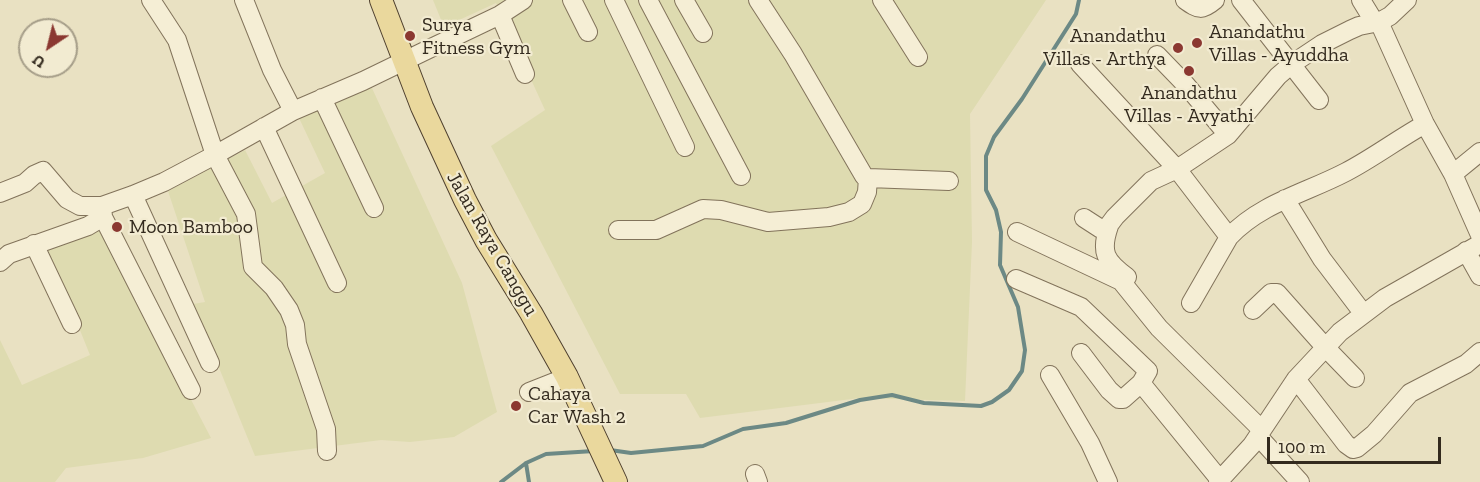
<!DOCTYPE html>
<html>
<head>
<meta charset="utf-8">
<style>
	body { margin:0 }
	#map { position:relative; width:1480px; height:482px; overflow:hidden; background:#e9e1c2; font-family:"Zilla Slab",serif }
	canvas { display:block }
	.north { position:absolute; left:18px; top:18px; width:60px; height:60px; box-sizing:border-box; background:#f2ebd1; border:2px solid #a69e89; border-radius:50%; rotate:215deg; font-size:16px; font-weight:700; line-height:24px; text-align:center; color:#332a1e }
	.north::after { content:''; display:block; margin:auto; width:21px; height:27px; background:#8b3831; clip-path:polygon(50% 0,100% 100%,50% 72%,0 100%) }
	.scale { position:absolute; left:1267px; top:437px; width:174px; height:27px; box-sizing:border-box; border:3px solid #332a1e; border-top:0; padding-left:8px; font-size:18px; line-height:21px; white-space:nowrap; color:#332a1e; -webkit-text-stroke:4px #f2ebd1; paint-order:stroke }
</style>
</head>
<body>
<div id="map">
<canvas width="1480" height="482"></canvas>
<div class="north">U</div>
<div class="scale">100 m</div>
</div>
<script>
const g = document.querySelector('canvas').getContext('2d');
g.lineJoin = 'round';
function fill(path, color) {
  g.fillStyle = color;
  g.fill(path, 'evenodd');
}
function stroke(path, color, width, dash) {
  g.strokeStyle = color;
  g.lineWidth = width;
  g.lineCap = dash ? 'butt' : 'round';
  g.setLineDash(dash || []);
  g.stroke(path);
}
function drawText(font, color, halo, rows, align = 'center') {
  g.font = font + ' "Zilla Slab",serif';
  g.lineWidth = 4.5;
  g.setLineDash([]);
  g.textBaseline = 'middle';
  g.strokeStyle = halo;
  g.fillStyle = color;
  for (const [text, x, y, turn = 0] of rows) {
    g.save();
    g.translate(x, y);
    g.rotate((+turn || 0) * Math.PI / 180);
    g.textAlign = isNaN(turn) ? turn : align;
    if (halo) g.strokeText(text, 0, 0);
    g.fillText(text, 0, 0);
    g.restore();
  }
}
const farmland = new Path2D(`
	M433,0H1046L970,114L972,242L965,401L860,398L700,418L686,394H620L491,146L545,110L496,3L444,27Z
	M371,86L462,283L497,412L454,437L410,442L381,440L255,456L193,304L205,302L168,191L245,150L272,203L325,173L299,118Z
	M101,227L211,438L143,458L66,468L55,482H0V340L22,385L90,355L46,246Z`);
const stream = new Path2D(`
	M610,450L631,453L703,446L743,429L786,423L860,400L892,395L924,403L981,406L992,402L1009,390L1022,371L1025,350L1018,307L1000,265L1001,232L996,210L986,190V156L994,137L1022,99L1076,14L1079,0
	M526,463L529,482
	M501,482L526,463L546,454L594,451`);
const minor = new Path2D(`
	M151,0L177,40L215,155L246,214L253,267L274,288L289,310L295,325L297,344L326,429L327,451
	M244,0L272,70L293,111
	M572,0L588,32
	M614,0L685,147
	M648,0L741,176
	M684,0L703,33
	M758,0L793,54L864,176L868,178L949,181
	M882,0L918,57
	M1185,0C1199,10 1202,11 1215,0
	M1241,0L1319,100
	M1361,0L1375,23
	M500,15L525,74
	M1379,22L1425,124L1453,174L1480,235
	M1157,55L1186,85L1228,135
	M1080,64L1177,169L1229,237
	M322,98L374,208
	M264,127L337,283
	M1453,174L1480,152
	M0,193L25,183L34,175L43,171L67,199L80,206H102L133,195L164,182L215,155L293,111L363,81L431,48L500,15L523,0
	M133,195L210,363
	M1285,199L1322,259L1363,313
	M103,217L191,390
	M1084,218L1101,229H1106L1115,217L1151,181L1177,169L1228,135L1278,76L1292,64L1322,44L1350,30L1359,26L1379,22L1390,16L1407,0
	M1109,226C1100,252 1105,261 1127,277
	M618,230H656L703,209L721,210L768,222L829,217L849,212L862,204L867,192L868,178
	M1017,232L1121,281L1159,328L1262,430
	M34,244L72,324
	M1466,251L1480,276
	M0,262L9,254L88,226L103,217L102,206
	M1016,279L1081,307L1148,371L1141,383
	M1191,303L1229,237C1261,203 1306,193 1346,172C1373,158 1398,139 1425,124
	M1253,310L1271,293H1277L1325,347L1355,378
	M1081,353L1109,390L1119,399H1123L1141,383L1220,480
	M1050,375L1090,443L1108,482
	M1296,379L1346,444L1353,449L1357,448L1374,434L1410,393L1466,364L1480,352
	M529,392L567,377
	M1258,436L1300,482
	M755,474L758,482
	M1218,482L1252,445L1296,379L1340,332L1385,298L1480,244`);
const major = new Path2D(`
	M381,0L422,107L465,200L486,240L531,313L567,377L616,482`);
const markers = [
	[410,36,6,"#8b3831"],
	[1197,43,6,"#8b3831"],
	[1178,48,6,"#8b3831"],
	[1189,71,6,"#8b3831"],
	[117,227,6,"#8b3831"],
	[516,406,6,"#8b3831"]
];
const poiNames = [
	["Surya",422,25],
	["Fitness Gym",422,48],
	["Anandathu",1209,32],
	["Villas - Ayuddha",1209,55],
	["Anandathu",1166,36,"right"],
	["Villas - Arthya",1166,59,"right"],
	["Anandathu",1189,93,"center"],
	["Villas - Avyathi",1189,116,"center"],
	["Moon Bamboo",129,227],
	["Cahaya",528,394],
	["Car Wash 2",528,417]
];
const streetNames = [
	["Jalan Raya Canggu",492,244,60]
];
fill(farmland, '#dedbb0');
stroke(stream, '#6c8985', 4);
stroke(minor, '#82735b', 20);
stroke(major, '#50412f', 24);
stroke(minor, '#f5eed5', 18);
stroke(major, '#ead89d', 22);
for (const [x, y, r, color] of markers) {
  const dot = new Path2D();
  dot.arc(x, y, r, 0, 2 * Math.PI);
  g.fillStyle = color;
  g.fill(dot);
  stroke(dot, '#f2ebd1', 2);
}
drawText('20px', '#332a1e', '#f2ebd1', poiNames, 'left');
drawText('20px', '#332a1e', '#f2ebd1', streetNames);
</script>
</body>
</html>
